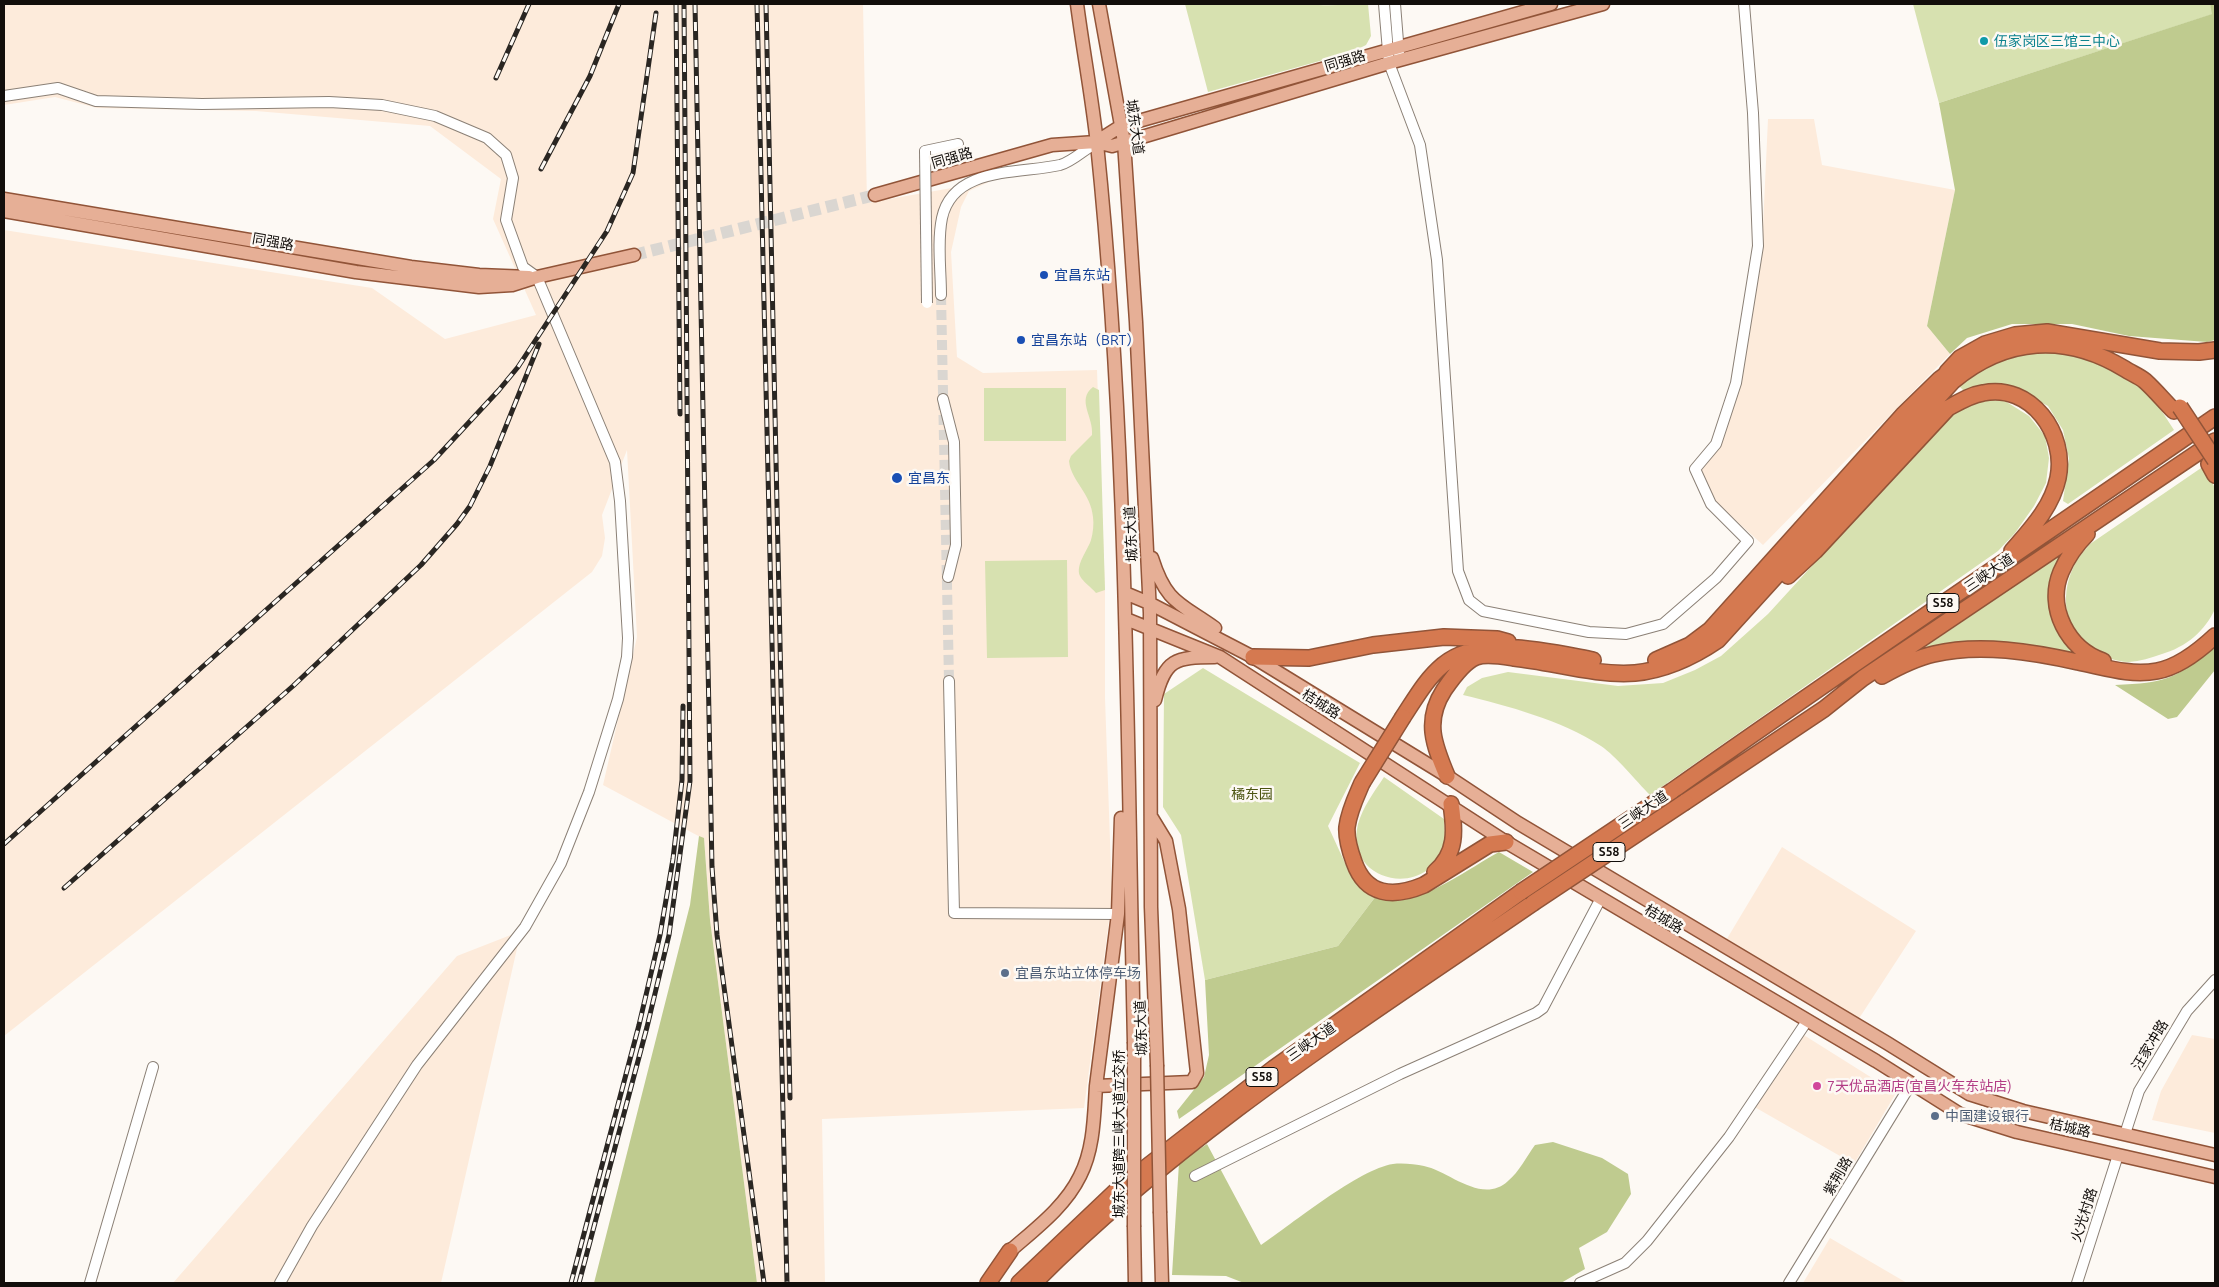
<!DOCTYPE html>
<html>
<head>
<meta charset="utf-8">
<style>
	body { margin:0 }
	#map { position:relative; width:2219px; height:1287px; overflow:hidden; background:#fdf9f4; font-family:Ubuntu,sans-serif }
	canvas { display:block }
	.frame { position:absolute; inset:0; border:5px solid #120e0b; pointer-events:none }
</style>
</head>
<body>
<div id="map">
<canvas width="2219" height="1287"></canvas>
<div class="frame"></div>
</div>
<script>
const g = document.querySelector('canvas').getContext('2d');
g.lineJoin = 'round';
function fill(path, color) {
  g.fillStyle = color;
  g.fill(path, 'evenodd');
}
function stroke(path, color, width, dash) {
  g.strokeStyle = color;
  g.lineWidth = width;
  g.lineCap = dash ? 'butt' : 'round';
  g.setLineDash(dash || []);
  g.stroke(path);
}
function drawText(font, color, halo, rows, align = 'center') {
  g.font = font + ' Ubuntu,"Noto Sans SC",sans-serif';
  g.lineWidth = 5;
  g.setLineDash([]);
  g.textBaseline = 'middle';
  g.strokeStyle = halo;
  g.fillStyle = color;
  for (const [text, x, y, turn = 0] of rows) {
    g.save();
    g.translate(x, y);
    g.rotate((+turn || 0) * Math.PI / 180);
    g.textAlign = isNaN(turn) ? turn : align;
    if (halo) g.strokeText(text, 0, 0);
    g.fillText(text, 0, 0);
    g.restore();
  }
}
const built = new Path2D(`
	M4,4H863L867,203L991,181L969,191L961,207L951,252L957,357L983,373L1097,370L1105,590V698L1112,898L1084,1108L822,1119L825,1283H757L710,920L704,839L603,785L637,637L627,450L602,515L605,538L602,556L592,572L4,1036V230L372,288L445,339L536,315L493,219L501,179L430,126L256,111L97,108L55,97L4,105Z
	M1768,119H1814L1822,165L1955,190L1927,326L1950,354L1763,545L1713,500L1700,470L1718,447L1762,248Z
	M1782,847L1916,931L1858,1020L1725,942Z
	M521,931L441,1283H173L457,956Z
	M1799,1032L1896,1093L1854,1164L1751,1105Z
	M2192,1035L2215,1039V1133L2152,1120L2161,1091Z
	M1830,1238L1907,1283H1803Z`);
const green = new Path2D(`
	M1185,4H1309C1328,7 1348,4 1368,4L1371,36L1366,45L1352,52L1208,92Z
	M1913,4H2210L2213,14L1939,103Z
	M2064,351C2089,360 2125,370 2144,389C2156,401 2165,416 2174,430L2068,504L2063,501L2069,459L2063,430L2048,406L2011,386L1988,384L1965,392L1959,386C1979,369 2006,355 2033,352C2043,350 2054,351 2064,351Z
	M1093,387L1099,390L1105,590L1096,593C1091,587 1083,582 1080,576C1075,565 1088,550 1091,540C1093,533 1094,524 1093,517C1091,493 1071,481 1069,461L1071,456L1092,435C1094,417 1076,400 1093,387Z
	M984,388H1066V441H984Z
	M1981,399L2005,401L2029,416L2045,436L2049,458L2046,483L2034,506L2015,533L1998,551L1650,795C1636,781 1616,756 1601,746C1561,720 1508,706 1463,695L1467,687L1482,678L1508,672L1618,686L1663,683L1695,670L1721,656L1768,614L1958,406Z
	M2204,466L2215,488V609C2205,631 2186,647 2162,654C2151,658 2140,661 2129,662C2115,662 2100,655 2090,648C2062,628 2060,591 2076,562C2079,556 2085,550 2090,544Z
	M2060,555L2063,559L2053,581L2084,659L2038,648L1906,660Z
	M1067,560L1068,657L987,658L985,561Z
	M1203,668L1360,763L1328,826L1351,876L1376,896L1338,946L1205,980L1181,835L1163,807L1164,694Z
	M1384,777L1444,819C1444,827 1446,835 1444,843C1432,900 1343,885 1358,824C1363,807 1374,792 1384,777Z`);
const forest = new Path2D(`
	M2210,4H2215V340L2207,342L2129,336L2072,324H2012L1967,338L1950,354L1927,326L1955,190L1939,103L2212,14Z
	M2215,646V670L2177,717L2168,719L2115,685C2166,683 2176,679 2215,646Z
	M699,836L704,838L710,920L757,1283H594L690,905Z
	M1499,852L1533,872L1179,1119L1177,1111L1204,1077L1209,1055L1205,980L1338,946L1376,896C1382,898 1389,901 1395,901C1430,898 1468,869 1499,852Z
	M1553,1142L1602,1158L1628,1174L1631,1194L1607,1232L1579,1248L1585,1269L1561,1283H1244L1226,1276L1172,1275L1179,1163L1207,1144L1261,1245C1292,1224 1359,1169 1393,1164C1402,1163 1415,1164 1424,1166C1449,1171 1482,1205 1508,1181C1519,1172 1527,1156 1535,1145Z`);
const minorTunnel = new Path2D(`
	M941,295L949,681`);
const majorTunnel = new Path2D(`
	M634,255L875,195`);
const minor = new Path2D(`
	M1384,4L1389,63L1420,145L1437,260L1458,571L1469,600L1483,611L1589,632L1626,634L1663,624L1716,578L1748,541L1711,504L1695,469L1716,444L1736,383L1758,246L1753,113L1744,4
	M1395,4L1399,54
	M4,96L58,88L96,101L202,104L329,102L382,105L435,116L487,138L506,155L513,178L506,220L523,267L537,277L615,462L620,501L628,638L627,657L618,699L589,792L561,863L525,927L417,1065L312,1226L280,1283
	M925,151L958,144
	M941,295C941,270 937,242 942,218C953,166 1020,174 1060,165C1072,162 1085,149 1096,143
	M943,399L954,442L956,545L948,577
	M949,681L954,913L1118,914
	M2125,1134L2139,1091L2187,1011L2215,980
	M1195,1176L1400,1074L1536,1013L1543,1008L1601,898
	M90,1283L153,1067
	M1580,1283L1625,1263L1647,1241L1729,1137L1807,1021
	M1789,1283L1911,1084
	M2077,1283L2118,1155`);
const major = new Path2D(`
	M1077,4C1083,50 1092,97 1097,144C1128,442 1127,742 1134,1042
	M1099,4L1124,142L1136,322L1150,613L1151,907L1157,1065
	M1096,142L1121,126L1551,4
	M875,195L1052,145L1096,142L1112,146L1389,63L1603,4
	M4,199L411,267L479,275L529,277
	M4,211L356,272L479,287L512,285L537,277L634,255
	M1152,558C1166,603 1180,603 1215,628
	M1125,593L1149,603L1253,657L1447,776L1518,823L1887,1043L1969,1094L2023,1111L2215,1155
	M1126,619L1220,657L1506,842L1876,1061L1960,1114L2017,1132L2215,1177
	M1155,700C1165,659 1175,657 1215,657
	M1121,818L1118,914L1096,1086L1192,1082L1197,1073L1179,909L1166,841L1152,818
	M1160,1213L1162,1283
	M1134,1227L1135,1283
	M1010,1251C1035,1229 1065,1207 1080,1176C1094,1149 1094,1116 1096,1086`);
const highway = new Path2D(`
	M1947,372L1960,358L1985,344L2015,335L2047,332L2160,351L2199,352L2215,350
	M2209,464L2215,475
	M2087,534C2076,545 2067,558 2061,572C2046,608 2068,649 2103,661
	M1788,576L1815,551L1948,408C1959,402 1970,395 1983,393C2031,383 2067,434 2058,478C2052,507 2031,529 2012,551
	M1253,657L1309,658L1373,645L1444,637L1497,639L1508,642
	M1656,660L1690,645L1710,630L1903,415L1940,379L1955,368
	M1882,676C1898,667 1916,658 1934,654C1980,643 2033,652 2078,662C2104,667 2130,676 2157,671C2179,667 2199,651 2215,636
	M1403,717C1415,699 1426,679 1443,665C1480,634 1550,652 1593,660
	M1447,776C1434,745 1424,721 1444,690C1451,680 1463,662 1476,657C1486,653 1502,656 1514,658C1553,662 1595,676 1635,673C1666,670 1693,657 1718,640L1953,381C2006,337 2066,333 2125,369C2131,373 2139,376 2145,381C2155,390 2164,401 2174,411
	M1362,783C1356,797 1349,811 1347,827C1346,839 1350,851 1354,862C1366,896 1393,898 1424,885L1490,844L1506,842
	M1672,791C1852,664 2034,542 2215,417
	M1685,802L1824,709L1863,678L2215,441
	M1435,872C1457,853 1455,830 1451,804
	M988,1283L1010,1251
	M1019,1283L1117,1190L1274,1068L1521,892
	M1034,1283C1182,1134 1361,1021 1533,903`);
const rail = new Path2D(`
	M676,4L680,414
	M695,4L712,867L717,935L764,1283
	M757,4L787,1283
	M766,4L790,1098
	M496,78L529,4
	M541,169L590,76L619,4
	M4,844L434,460L499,390L518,367L607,231L633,173L656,13
	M64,888L293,686L421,565L457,524L470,506L490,466L539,344
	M571,1283L639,1025L660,935L673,859L682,780L683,706
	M579,1283L647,1027L669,935L690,781L684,4`);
const minorBridge = new Path2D(`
	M925,151L927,303`);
const majorBridge = new Path2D(`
	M1157,1065L1160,1213
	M1134,1227V1042`);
const highwayBridge = new Path2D(`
	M2180,407L2215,460
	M1362,783L1403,717
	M1521,892L1672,791
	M1533,903L1685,802`);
const markers = [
	[1984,41,5,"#0f9aa8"],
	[1044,275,5,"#1a4fb4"],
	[1021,340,5,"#1a4fb4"],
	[897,478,6,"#1a4fb4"],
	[1005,973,5,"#5c6f8a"],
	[1817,1086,5,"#d1479c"],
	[1935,1116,5,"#5c6f8a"]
];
const shields = [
	[1943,603,32],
	[1609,852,32],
	[1262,1077,32]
];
const shieldNames = [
	["S58",1943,603],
	["S58",1609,852],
	["S58",1262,1077]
];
const cultureNames = [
	["伍家岗区三馆三中心",1994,41]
];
const streetNames = [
	["同强路",1345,61,-17],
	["城东大道",1135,127,82],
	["同强路",952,158,-16],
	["同强路",273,242,10],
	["城东大道",1131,534,-93],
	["三峡大道",1989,573,-34],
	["桔城路",1321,704,32],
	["三峡大道",1643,810,-34],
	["桔城路",1664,919,31],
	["城东大道",1141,1028,-92],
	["三峡大道",1311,1042,-35],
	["汪家冲路",2150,1045,-59],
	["桔城路",2070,1128,13],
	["城东大道跨三峡大道立交桥",1119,1134,-90],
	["紫荆路",1838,1176,-60],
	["火光村路",2084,1215,-72]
];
const transitNames = [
	["宜昌东站",1054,275],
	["宜昌东站（BRT）",1031,340],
	["宜昌东",908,478]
];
const parkNames = [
	["橘东园",1252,794]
];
const serviceNames = [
	["宜昌东站立体停车场",1015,973],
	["中国建设银行",1945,1116]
];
const hotelNames = [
	["7天优品酒店(宜昌火车东站店)",1827,1086]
];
fill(built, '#fdebdb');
fill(green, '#d7e1b0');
fill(forest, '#bfcb8f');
stroke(minorTunnel, '#dad6d1', 10, [10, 5]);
stroke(majorTunnel, '#dad6d1', 12, [12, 6]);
stroke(minor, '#8b8076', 12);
stroke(major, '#915438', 15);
stroke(highway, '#915438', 18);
stroke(minor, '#fff', 10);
stroke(major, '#e6af96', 12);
stroke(highway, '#d57950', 15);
stroke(rail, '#2a2622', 5);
stroke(rail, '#fdf9f4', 3, [9]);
stroke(minorBridge, '#8b8076', 12, []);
stroke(majorBridge, '#915438', 15, []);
stroke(highwayBridge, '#915438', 18, []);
stroke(minorBridge, '#fff', 10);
stroke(majorBridge, '#e6af96', 12);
stroke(highwayBridge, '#d57950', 15);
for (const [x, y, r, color] of markers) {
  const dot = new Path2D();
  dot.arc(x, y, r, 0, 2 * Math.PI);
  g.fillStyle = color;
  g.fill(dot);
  stroke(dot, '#fdf9f4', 2);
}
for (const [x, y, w] of shields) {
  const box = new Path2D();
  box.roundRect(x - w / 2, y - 9.5, w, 19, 4);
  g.fillStyle = '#fdf9f4';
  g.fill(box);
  stroke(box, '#120e0b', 1);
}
drawText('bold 12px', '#120e0b', null, shieldNames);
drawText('14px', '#0d838f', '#fdf9f4', cultureNames, 'left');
drawText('14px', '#120e0b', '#fdf9f4', streetNames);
drawText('14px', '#164399', '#fdf9f4', transitNames, 'left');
drawText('14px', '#4b5410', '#fdf9f4', parkNames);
drawText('14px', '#4e5e75', '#fdf9f4', serviceNames, 'left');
drawText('14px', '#b23c85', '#fdf9f4', hotelNames, 'left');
</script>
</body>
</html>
